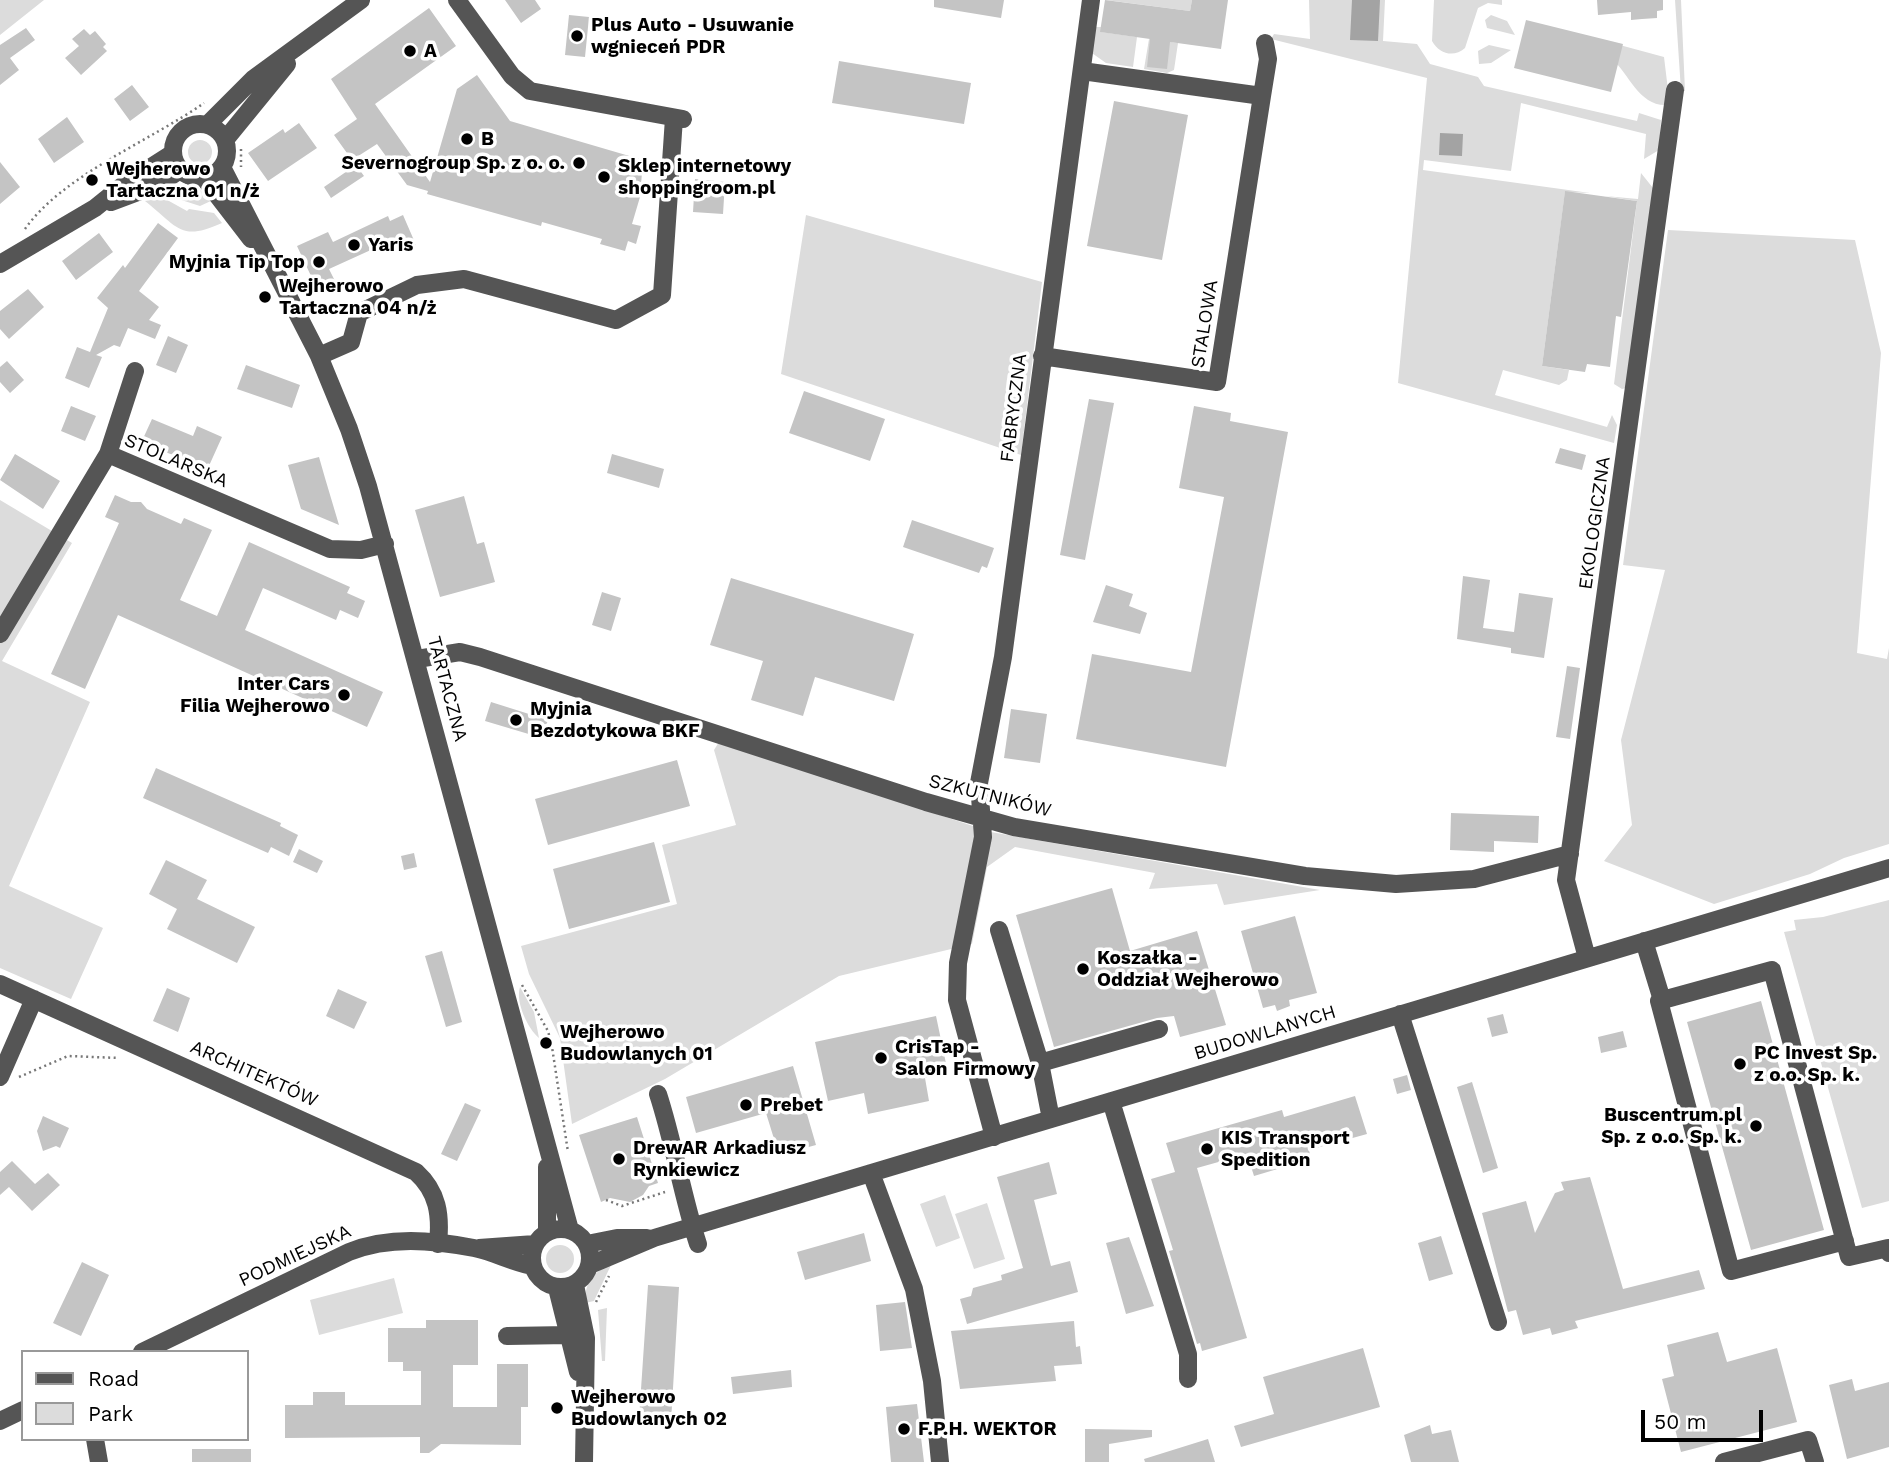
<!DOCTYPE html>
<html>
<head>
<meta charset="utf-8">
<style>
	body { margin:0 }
	#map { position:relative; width:1889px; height:1462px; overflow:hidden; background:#fff; font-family:"Work Sans",sans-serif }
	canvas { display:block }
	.legend { position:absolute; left:21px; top:1350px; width:228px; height:91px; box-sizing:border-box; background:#fff; border:2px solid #999; margin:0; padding:9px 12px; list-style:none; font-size:21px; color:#000 }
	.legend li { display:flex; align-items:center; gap:14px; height:35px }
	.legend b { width:35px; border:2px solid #999 }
	.scale { position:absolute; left:1641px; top:1410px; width:122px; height:32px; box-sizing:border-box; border:4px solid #000; border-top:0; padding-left:9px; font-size:21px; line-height:24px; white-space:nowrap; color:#000; -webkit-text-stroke:5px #fff; paint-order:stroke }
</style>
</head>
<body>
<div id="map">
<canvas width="1889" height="1462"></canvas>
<ul class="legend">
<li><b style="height:9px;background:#555"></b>Road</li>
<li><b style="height:19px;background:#dcdcdc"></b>Park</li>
</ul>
<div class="scale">50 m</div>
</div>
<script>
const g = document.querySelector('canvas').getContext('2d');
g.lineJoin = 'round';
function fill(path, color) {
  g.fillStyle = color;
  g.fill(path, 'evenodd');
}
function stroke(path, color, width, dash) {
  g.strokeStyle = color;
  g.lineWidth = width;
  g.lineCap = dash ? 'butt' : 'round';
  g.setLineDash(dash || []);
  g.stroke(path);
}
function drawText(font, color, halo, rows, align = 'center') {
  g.font = font + ' "Work Sans",sans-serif';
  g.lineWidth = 7;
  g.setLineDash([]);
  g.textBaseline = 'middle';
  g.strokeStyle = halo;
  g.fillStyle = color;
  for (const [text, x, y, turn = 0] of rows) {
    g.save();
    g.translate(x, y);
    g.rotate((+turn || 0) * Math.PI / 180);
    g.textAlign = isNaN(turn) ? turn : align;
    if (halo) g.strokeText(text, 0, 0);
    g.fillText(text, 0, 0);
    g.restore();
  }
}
const green = new Path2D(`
	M0,0H44L0,35Z
	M1106,0H1192L1190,11Z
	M1309,0H1385L1383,41L1417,44L1430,64L1478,77L1484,86L1637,121L1639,113L1661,120L1659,150L1644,159L1646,134L1521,103L1511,171L1424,160L1423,170L1590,193L1565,192L1542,366L1569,370L1567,380L1559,385L1503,370L1495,395L1607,427L1612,415L1617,425L1614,443L1398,383L1427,78L1271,39L1274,34L1310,39Z
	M1434,0H1502V5L1488,3L1478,8L1465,48C1454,58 1439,54 1432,41Z
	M1675,0H1681L1685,91H1681Z
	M1491,15L1507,21L1515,35L1487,28L1485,20Z
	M1090,27H1101V32L1137,37L1133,67L1106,63L1089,51Z
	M1149,39L1178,43L1174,70L1167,73L1144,69Z
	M1616,44L1664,57L1668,90L1665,105C1639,105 1629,74 1612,59Z
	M1489,45L1511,50L1491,63L1479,64L1478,51Z
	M188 152a12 12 0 1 1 24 0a12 12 0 1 1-24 0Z
	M1641,173L1653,188L1626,388L1622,389L1614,384L1637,201L1605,196L1638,199Z
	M175,183L200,189L213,200L200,206L172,197L166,186Z
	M160,196L187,211L189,209L214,213L222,223C180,242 178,227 145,201Z
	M806,215L1042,282L1021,455L781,374Z
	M1668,230L1855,240L1881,353L1857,653L1887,659L1889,648V844L1844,858L1810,874L1714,904L1604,861L1632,825L1621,740L1665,570L1623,565Z
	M0,500L72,543L2,661L90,702L9,886L103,928L71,999L0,968Z
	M719,742L991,832L1320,890L1224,905L1217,884L1149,889L1155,873L1015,847L987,867L972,944L839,976L665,1079L572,1124L560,1038L529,974L521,946L677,904L662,845L736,825L714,750Z
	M1889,900V1201L1862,1208L1784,932L1796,930L1794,920L1823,917Z
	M520,987L534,1012L539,1038C528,1029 515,1002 520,987Z
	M945,1195L960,1238L936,1247L920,1204Z
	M987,1203L1005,1259L974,1269L955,1214Z
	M546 1259a14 14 0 1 1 28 0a14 14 0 1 1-28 0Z
	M611,1265L594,1301L585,1303C585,1283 592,1272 611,1265Z
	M394,1278L403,1313L319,1335L310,1300Z
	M607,1308L605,1361H602L598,1310Z`);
const water = new Path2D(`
	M1352,0H1380L1378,41L1350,40Z
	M1440,133L1463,134L1462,156L1439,155Z`);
const building = new Path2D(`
	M505,0H535L541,9L521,23Z
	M934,0H1004L1001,18L934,7Z
	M1105,0L1190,11L1192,0H1228L1221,49L1170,42L1167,69L1147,67L1150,39L1100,32Z
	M1597,0H1663V10L1657,11V18L1642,19L1631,20V12L1598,15Z
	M429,8L456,46L375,104L430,182L457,89L477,75L510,121L643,160L640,197L632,224L641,226L636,244L628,241L625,251L600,244L602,239L542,222L541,226L427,194L428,191L407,185L377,144L352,160L334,135L357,119L331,79Z
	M569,15L589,17L585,57L565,55Z
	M1526,20L1623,44L1611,92L1514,68Z
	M26,28L35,40L10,58L19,70L0,85V45Z
	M84,29L90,35L95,31L106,44L103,47L107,51L81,75L65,58L79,46L72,39Z
	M839,61L971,83L964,124L832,103Z
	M132,85L149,107L130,121L114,99Z
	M1114,101L1188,115L1162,260L1087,246Z
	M67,117L84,142L54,163L38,139Z
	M299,123L317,148L268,181L248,153L283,129L285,133Z
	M0,162L20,187L0,204Z
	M356,165L364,176L331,198L324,187Z
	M695,179L725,182L723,214L693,212Z
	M1565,191L1637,201L1621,317L1616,316L1610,367L1587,364L1585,372L1542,366Z
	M403,215L416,245L401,252L395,239L329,269L336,283L318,291L297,246L328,232L333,242L388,216L390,221Z
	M158,223L178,238L139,291L159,307L149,320L161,325L155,339L128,328L120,347L114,345L96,355L102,357L89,388L65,378L77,347L90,352L108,308L97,298L123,265L125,268Z
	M99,233L113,252L76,280L62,261Z
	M28,289L44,307L9,339L0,329V311Z
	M168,336L188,345L176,373L156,365Z
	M7,361L24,380L10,393L0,382V367Z
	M246,365L300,385L292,408L237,389Z
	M804,391L885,419L870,461L789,433Z
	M1089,399L1114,403L1085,560L1060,555Z
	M71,406L96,416L85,441L61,431Z
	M1194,406L1231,413L1230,421L1288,432L1226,767L1076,739L1092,654L1191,672L1224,497L1179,488Z
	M152,419L193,436L197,426L222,437L208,468L141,443Z
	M1560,448L1586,455L1582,470L1555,463Z
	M15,454L60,481L43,509L0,480Z
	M612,454L664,469L659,488L607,473Z
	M319,457L325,478L339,525L301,509L288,465Z
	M115,495L131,502H141L147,509L181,524L184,518L212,530L180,600L217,616L249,542L350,587L347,593L365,601L358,618L340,610L336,620L263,588L245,630L383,692L367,727L118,615L85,689L51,674L119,523L105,517Z
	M464,496L477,544L484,542L495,582L440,597L415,510Z
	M912,520L994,548L987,568L982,566L979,573L903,547Z
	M1463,576L1490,580L1483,628L1514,632L1519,593L1553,598L1544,658L1511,653V648L1457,639Z
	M731,578L914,634L894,701L815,677L803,716L751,700L763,661L710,645Z
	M1106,585L1133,594L1129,606L1147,613L1140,634L1093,622Z
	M602,592L621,598L611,631L592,625Z
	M1567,666L1580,668L1570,739L1556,737Z
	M491,702L548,720L542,738L485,721Z
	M1011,709L1047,714L1040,763L1004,758Z
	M677,760L690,806L548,845L535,799Z
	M156,768L281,823L280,826L298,835L289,856L271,847L268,853L143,798Z
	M1451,813L1539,816L1538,843L1494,841V852L1450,850Z
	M654,842L670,902L569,929L553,869Z
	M299,849L323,861L317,873L293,862Z
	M414,853L417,867L404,870L401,856Z
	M166,860L207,880L197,899L255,927L237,963L167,929L177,909L149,894Z
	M1112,888L1130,951L1197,931L1226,1025L1180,1037L1174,1016L1157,1018L1054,1047L1016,915Z
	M1295,916L1317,993L1289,1000L1290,1006L1277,1011L1275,1005L1263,1008L1241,931Z
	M442,951L462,1022L446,1027L425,956Z
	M167,988L190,998L178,1032L153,1021Z
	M338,989L367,1002L354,1029L326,1016Z
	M1761,1001L1824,1230L1751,1250L1687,1022Z
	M1503,1014L1508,1033L1492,1037L1487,1018Z
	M936,1016L948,1073L925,1078L929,1101L868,1114L864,1093L828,1101L815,1042Z
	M1623,1031L1627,1047L1601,1053L1598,1037Z
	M793,1066L816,1145L779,1155L766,1113L696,1133L686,1097Z
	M1407,1075L1411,1090L1397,1094L1393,1079Z
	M1472,1082L1498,1168L1483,1173L1457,1087Z
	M1355,1096L1367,1134L1309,1150L1311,1159L1254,1176L1247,1154L1197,1168L1247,1338L1202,1351L1200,1343L1197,1344L1169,1251L1173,1250L1151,1179L1175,1172L1166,1143L1282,1110L1284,1117Z
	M465,1103L481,1110L457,1161L441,1154Z
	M43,1116L69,1128L60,1148L56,1146L43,1151L37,1131Z
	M637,1117L658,1183L649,1186L643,1195L630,1202L610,1198L601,1202L579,1135Z
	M12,1161L35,1184L48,1173L60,1185L32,1211L9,1187L0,1195V1172Z
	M1049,1162L1057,1194L1034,1200L1051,1266L1070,1261L1078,1292L967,1324L960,1299L971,1296L973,1288L1002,1280L1001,1275L1023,1268L997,1177Z
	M1590,1177L1623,1289L1699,1270L1705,1289L1575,1321L1578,1328L1552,1335L1550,1328L1523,1335L1516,1310L1508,1312L1482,1213L1526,1201L1535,1233L1555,1193L1564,1190L1561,1182Z
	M864,1233L871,1261L805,1280L797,1252Z
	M1441,1236L1453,1274L1429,1281L1418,1243Z
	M1129,1237L1154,1306L1126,1314L1106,1243Z
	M82,1262L109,1275L81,1336L53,1323Z
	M648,1285L679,1287L671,1422L639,1419Z
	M905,1302L912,1348L880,1351L876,1305Z
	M426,1320H478V1365H453V1407H497V1364H528V1407H521V1445L441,1444L429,1453H420V1437L285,1438V1405H313V1392H345V1405H421V1371H403V1362H388V1328H426Z
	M1074,1321L1076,1347L1080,1346L1082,1364L1054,1366L1056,1381L960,1389L951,1331Z
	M1718,1332L1727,1362L1777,1348L1797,1422L1681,1452L1662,1379L1674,1376L1667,1345Z
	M1363,1348L1380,1407L1241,1447L1234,1426L1274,1414L1263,1377Z
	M791,1370L792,1387L733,1394L731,1377Z
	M1852,1379L1855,1391L1889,1382V1447L1847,1459L1829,1385Z
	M917,1404L924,1462H891L886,1407Z
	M1430,1425L1432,1434L1451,1430L1459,1462H1411L1404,1435Z
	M1085,1429L1152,1430V1437L1109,1444V1462H1085Z
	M1208,1439L1215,1462H1145L1144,1459Z
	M192,1449H251V1462H192Z`);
const path = new Path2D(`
	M241,149V167
	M25,229C63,175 150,141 204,103
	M522,985L548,1031L552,1047L568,1152
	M19,1077L68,1056L119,1058
	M606,1200L622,1206L665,1192
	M596,1302L609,1276`);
const minor = new Path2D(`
	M457,0L512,76L530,91L683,119
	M1262,96L1268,59L1265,43
	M173 151a27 27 0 1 1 54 0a27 27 0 1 1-54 0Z
	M207,125L253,79L361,0
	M225,140L287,64
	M222,167L319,356L349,429L368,486L570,1230
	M204,178L251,239
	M111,202L159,184L180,170
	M0,264L95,208L126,183L173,153
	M319,356L351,342L359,313L417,285L464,279L616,320L662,295L674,118
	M1042,356L1217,382L1262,96L1082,71
	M108,454L135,371
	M0,634L108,454L330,549L361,550L385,544
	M417,659L460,652L480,657L926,802L1014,827L1305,876L1396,884L1474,879L1570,854
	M999,930L1040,1063L1159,1029
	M1644,941L1662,1000
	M1587,958L1566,880L1675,90
	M0,984L416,1172C438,1192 441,1215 438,1244
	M1400,1014L1498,1322
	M1040,1063L1051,1119
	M0,1077L34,999
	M658,1094C674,1143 682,1195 698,1244
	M1111,1101L1188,1354V1379
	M994,1137L957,1000L958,963L983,837L979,783L1003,657L1091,0
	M547,1167V1232
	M871,1173L914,1289L932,1381L940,1462
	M532 1258a29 29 0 1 1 58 0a29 29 0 1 1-58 0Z
	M1845,1241L1731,1271L1659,1001L1772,970L1849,1257L1888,1248L1889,1253
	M587,1244L617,1238H647
	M479,1248L535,1244
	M590,1265L654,1238L1889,868
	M575,1285L586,1338L584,1462
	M557,1288L578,1372
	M507,1336L569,1335
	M142,1352L349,1252C389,1236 432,1240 474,1248C494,1252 512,1262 532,1266
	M0,1421L23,1410
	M95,1439L99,1462
	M1724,1462L1808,1440L1815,1462`);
const markers = [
	[577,36,7,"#000"],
	[410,51,7,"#000"],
	[467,139,7,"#000"],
	[579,163,7,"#000"],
	[604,177,7,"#000"],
	[92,180,7,"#000"],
	[354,245,7,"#000"],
	[319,262,7,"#000"],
	[265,297,7,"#000"],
	[344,695,7,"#000"],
	[516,720,7,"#000"],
	[1083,969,7,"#000"],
	[546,1043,7,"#000"],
	[881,1058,7,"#000"],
	[1740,1064,7,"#000"],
	[746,1105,7,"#000"],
	[1756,1126,7,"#000"],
	[1207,1149,7,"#000"],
	[619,1159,7,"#000"],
	[557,1408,7,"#000"],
	[904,1429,7,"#000"]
];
const poiNames = [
	["Plus Auto - Usuwanie",591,25],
	["wgnieceń PDR",591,47],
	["A",424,51],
	["B",481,139],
	["Severnogroup Sp. z o. o.",565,163,"right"],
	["Sklep internetowy",618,166],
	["shoppingroom.pl",618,188],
	["Wejherowo",106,169],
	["Tartaczna 01 n/ż",106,191],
	["Yaris",368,245],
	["Myjnia Tip Top",305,262,"right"],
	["Wejherowo",279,286],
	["Tartaczna 04 n/ż",279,308],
	["Inter Cars",330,684,"right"],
	["Filia Wejherowo",330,706,"right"],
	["Myjnia",530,709],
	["Bezdotykowa BKF",530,731],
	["Koszałka -",1097,958],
	["Oddział Wejherowo",1097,980],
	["Wejherowo",560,1032],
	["Budowlanych 01",560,1054],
	["CrisTap -",895,1047],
	["Salon Firmowy",895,1069],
	["PC Invest Sp.",1754,1053],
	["z o.o. Sp. k.",1754,1075],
	["Prebet",760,1105],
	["Buscentrum.pl",1742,1115,"right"],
	["Sp. z o.o. Sp. k.",1742,1137,"right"],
	["KIS Transport",1221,1138],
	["Spedition",1221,1160],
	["DrewAR Arkadiusz",633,1148],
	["Rynkiewicz",633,1170],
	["Wejherowo",571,1397],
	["Budowlanych 02",571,1419],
	["F.P.H. WEKTOR",918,1429]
];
const streetNames = [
	["STALOWA",1205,324,-81],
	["FABRYCZNA",1014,408,-83],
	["STOLARSKA",176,461,23],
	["EKOLOGICZNA",1595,523,-82],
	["TARTACZNA",447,689,75],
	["SZKUTNIKÓW",990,796,14],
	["BUDOWLANYCH",1265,1033,-17],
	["ARCHITEKTÓW",254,1074,24],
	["PODMIEJSKA",295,1256,-25]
];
fill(green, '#dcdcdc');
fill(water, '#a3a3a3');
fill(building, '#c4c4c4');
stroke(path, '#777', 2.5, [2, 3.5]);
stroke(minor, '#555', 18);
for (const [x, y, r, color] of markers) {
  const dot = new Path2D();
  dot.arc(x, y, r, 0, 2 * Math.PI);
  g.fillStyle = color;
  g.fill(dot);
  stroke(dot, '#fff', 2.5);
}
drawText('bold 19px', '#000', '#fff', poiNames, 'left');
drawText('19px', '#000', '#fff', streetNames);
</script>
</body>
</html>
